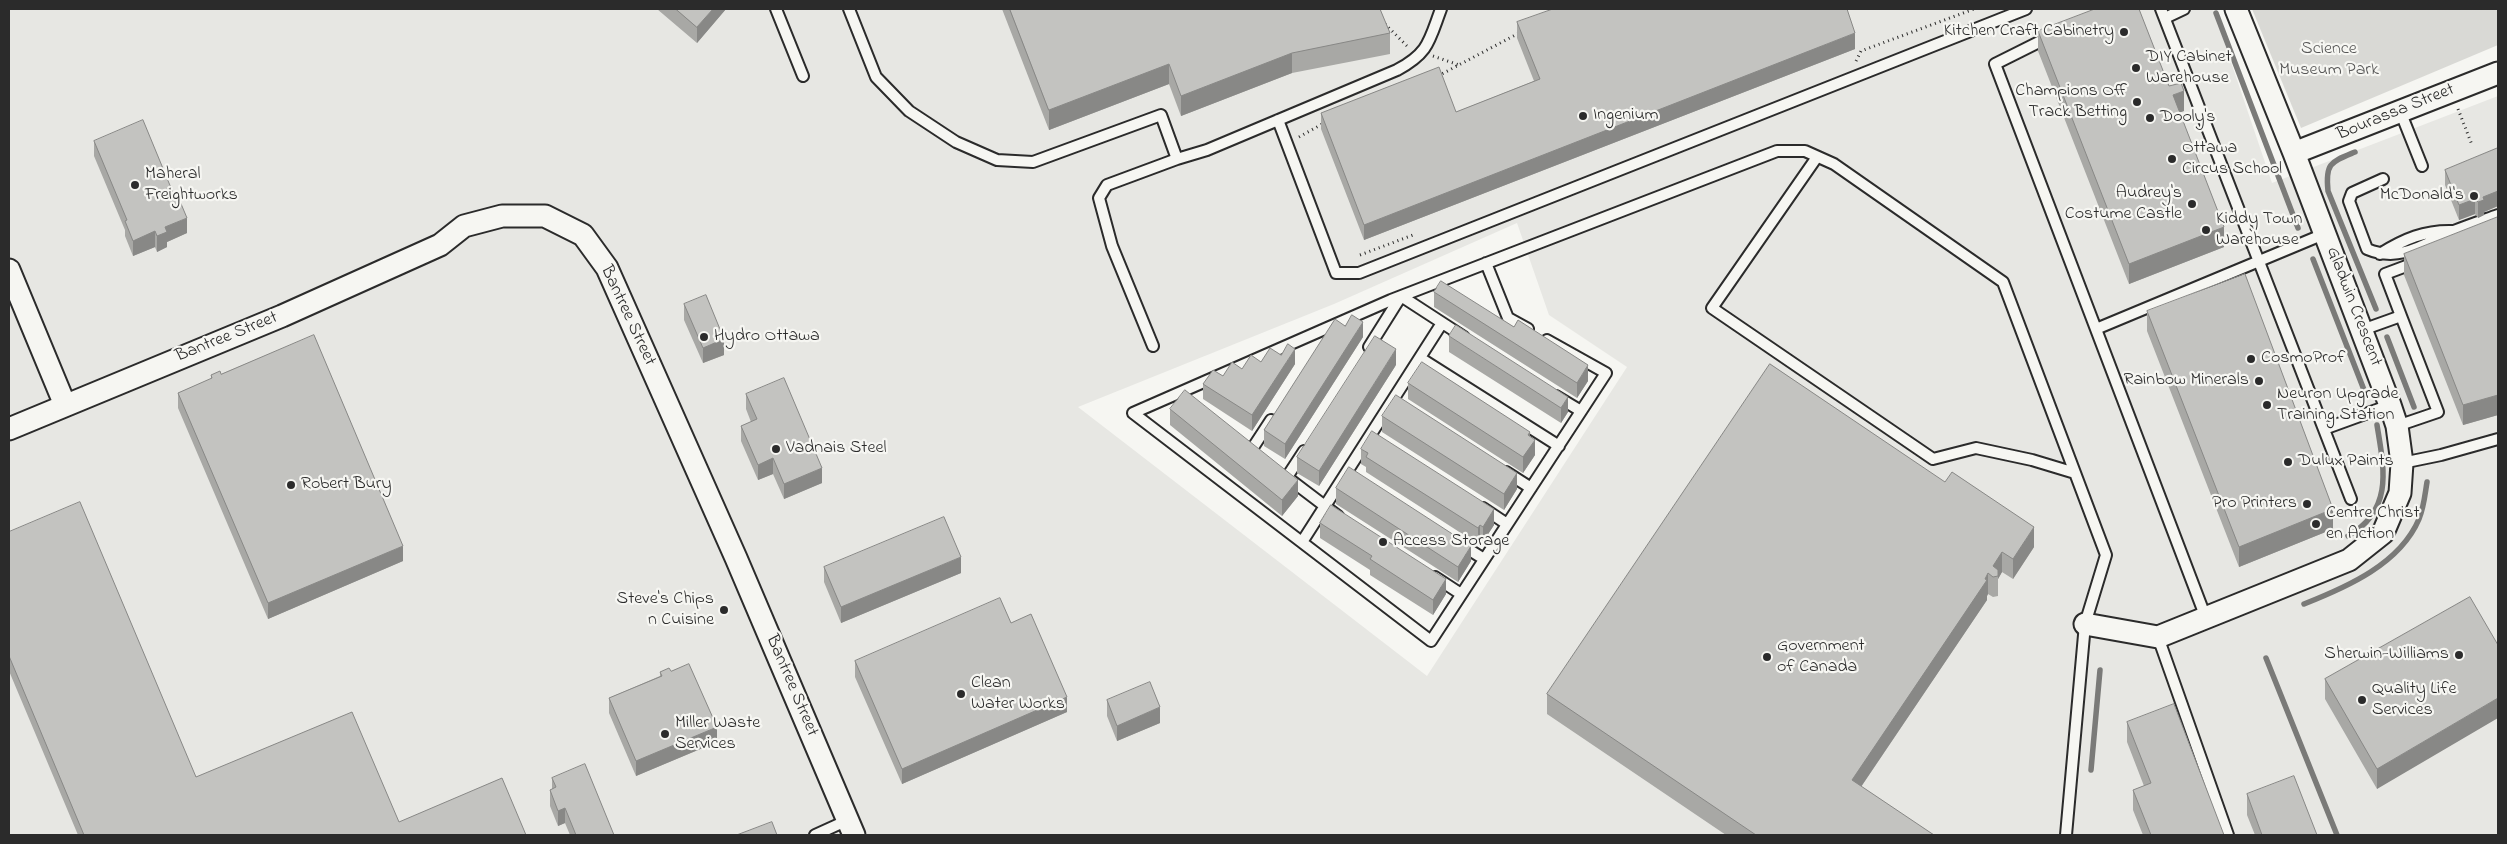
<!DOCTYPE html>
<html>
<head>
<meta charset="utf-8">
<style>
	body { margin:0 }
	#map { position:relative; width:2507px; height:844px; overflow:hidden; background:#f6f6f2; font-family:"Indie Flower",sans-serif }
	canvas { display:block }
	.frame { position:absolute; inset:0; border:10px solid #2b2b2b; pointer-events:none }
</style>
</head>
<body>
<div id="map">
<canvas width="2507" height="844"></canvas>
<div class="frame"></div>
</div>
<script>
const g = document.querySelector('canvas').getContext('2d');
g.lineJoin = 'round';
function fill(path, color) {
  g.fillStyle = color;
  g.fill(path, 'evenodd');
}
function stroke(path, color, width, dash) {
  g.strokeStyle = color;
  g.lineWidth = width;
  g.lineCap = dash ? 'butt' : 'round';
  g.setLineDash(dash || []);
  g.stroke(path);
}
function drawText(font, color, halo, rows, align = 'center') {
  g.font = font + ' "Indie Flower",sans-serif';
  g.lineWidth = 4.5;
  g.setLineDash([]);
  g.textBaseline = 'middle';
  g.strokeStyle = halo;
  g.fillStyle = color;
  for (const [text, x, y, turn = 0] of rows) {
    g.save();
    g.translate(x, y);
    g.rotate((+turn || 0) * Math.PI / 180);
    g.textAlign = isNaN(turn) ? turn : align;
    if (halo) g.strokeText(text, 0, 0);
    g.fillText(text, 0, 0);
    g.restore();
  }
}
const built = new Path2D(`
	M9,9H2213L2272,183L2498,96V835H9ZM1517,223L1549,315L1627,367L1427,676L1078,407L1334,304Z`);
const green = new Path2D(`
	M2252,9H2498V45L2301,128Z`);
const stream = new Path2D(`
	M2216,13L2298,228
	M2355,152C2331,162 2325,163 2328,191L2376,309
	M2313,259L2366,395
	M2387,337L2414,407
	M2348,536C2394,510 2384,468 2377,425
	M2304,604C2347,587 2400,564 2419,519C2424,507 2425,494 2427,482
	M2266,658L2337,835
	M2091,770L2100,670`);
const path = new Path2D(`
	M1385,24L1409,48
	M1433,56L1459,65
	M1856,61L1861,51L1974,9
	M1438,76L1521,32
	M2458,109L2472,145
	M1299,137L1324,123
	M1360,255L1413,235`);
const lane = new Path2D(`
	M776,9L803,76
	M849,9L876,77L909,111L956,142L997,160L1033,162L1161,115L1177,159
	M2161,9L2351,499
	M2165,18L2184,9
	M2051,36L1995,64L2206,618
	M2400,111L2422,166
	M1278,120L1336,273H1359L2026,9
	M1817,157L1712,308L1933,459L1976,448L2032,460L2075,473
	M2383,179L2352,193L2349,201L2367,249C2400,263 2425,244 2454,231C2469,225 2484,220 2498,215
	M2380,254C2404,239 2425,230 2453,231
	M1486,263L1508,318L1528,329
	M2401,316L2385,274L2417,262
	M2096,329L2324,234
	M2362,330L2401,316L2438,412L2397,426
	M1547,340L1606,373L1431,641L1133,413L1391,300L1777,151H1805L1834,164L2003,282L2106,555L2085,624L2066,835
	M1153,346L1112,246L1099,198L1107,185L1177,159L1207,150L1397,70C1429,53 1429,41 1441,9
	M1369,347L1401,296L1464,337
	M1420,358L1559,446
	M1556,396L1581,411
	M2324,429L2390,405
	M1252,449L1271,420
	M2402,463L2441,455L2498,439
	M1506,472L1531,488
	M1287,477L1304,451
	M1288,478L1338,516
	M1483,508L1507,524
	M1302,542L1442,323
	M1460,544L1484,559
	M1435,577L1461,594
	M2158,637L2228,835
	M815,835L848,820`);
const street = new Path2D(`
	M2294,153L2498,73
	M9,270L65,405
	M9,429L282,316L440,245L464,226L502,216H545L583,235L607,268L736,558L854,835
	M2085,624L2158,637L2349,560L2383,533L2400,493L2402,463L2397,426L2390,405L2294,153L2236,9`);
const wall = new Path2D(`
	M657,9H726L697,43Z
	M1002,9H1380L1390,33V54L1292,73L1181,116L1169,84L1049,130Z
	M1517,22L1855,49L1364,240L1321,129V113L1456,112L1534,81L1517,38Z
	M2038,31L2169,86L2184,111L2179,112L2224,247L2129,284L2038,51Z
	M94,141L187,233L167,242V247L157,252L155,247L133,256L125,236V230L94,156Z
	M2498,148V206L2484,212V215L2478,218L2475,214L2459,220L2445,185V170Z
	M2498,217V415L2463,425L2404,275V254Z
	M1434,292L1588,381L1577,398L1434,307Z
	M684,304L724,355L703,363L684,320Z
	M2147,311L2333,529L2239,567L2147,331Z
	M1345,326L1363,337L1285,459L1264,446V430Z
	M1449,336L1568,412L1561,423L1449,352Z
	M1261,362L1295,364L1252,431L1203,399V384Z
	M1770,364L2034,547L2013,579L2002,572L1998,579V596L1993,597L1988,594L1987,596V600L1861,787L1934,835H1726L1547,714V694Z
	M1396,365L1319,486L1297,473V457Z
	M221,374L403,561L268,619L178,408V393L211,379V375Z
	M1408,383L1530,437L1535,455L1523,473L1408,399Z
	M746,394L822,483L784,499L773,474L758,480L741,441V426L751,422L746,409Z
	M1170,409L1298,496L1282,516L1170,425Z
	M1382,416L1517,489L1504,510L1382,432Z
	M1361,449L1494,525L1483,542L1480,540L1478,544L1366,472V467L1361,464Z
	M1336,488L1471,561L1458,582L1336,504Z
	M1320,523L1446,594L1433,615L1370,575V570L1320,538Z
	M9,532L196,777L399,822L526,835H78L9,671Z
	M824,567L961,573L841,623L824,582Z
	M2470,597L2377,789L2325,699V679Z
	M855,661L1067,712L902,784L855,677Z
	M671,671L717,742L636,776L609,713V698L660,676V672Z
	M1107,700L1160,723L1117,741L1107,716Z
	M2127,722L2224,835H2143L2133,810V790L2144,786L2127,742Z
	M552,778L614,835H570L565,823L558,826L550,806V790L552,789Z
	M2247,794L2317,835H2255L2247,815Z`);
const shadedWall = new Path2D(`
	M713,9H726L697,43V27Z
	M1855,33V49L1364,240V225Z
	M1292,53V73L1181,116V96Z
	M1169,64V84L1049,130V110Z
	M2184,91V111L2173,115V95Z
	M2498,191V206L2484,212V215L2478,218V202L2483,197Z
	M2475,199V214L2459,220V205Z
	M187,218V233L167,242V247L157,252V236L165,227Z
	M2224,227V247L2129,284V264Z
	M155,231V247L133,256V241Z
	M1363,322V337L1285,459V444Z
	M724,339V355L703,363V348Z
	M1295,349V364L1252,431V415Z
	M1396,349V365L1319,486V471Z
	M1588,365V381L1577,398V383Z
	M2498,395V415L2463,425V405Z
	M1568,397V412L1561,423V408Z
	M1530,432V447L1535,440V455L1523,473V457L1528,435Z
	M773,458V474L758,480V465Z
	M822,468V483L784,499V484Z
	M1517,473V489L1504,510V494Z
	M1298,480V496L1282,516V500Z
	M1494,509V525L1483,542V527Z
	M2333,509V529L2239,567V547Z
	M1480,525V540L1478,544V528Z
	M2034,527V547L2013,579V559Z
	M403,546V561L268,619V603Z
	M1471,546V561L1458,582V567Z
	M2002,552V572L1998,579V576L1993,566Z
	M961,557V573L841,623V607Z
	M1988,573V594L1987,596V600L1852,800V780L1985,579Z
	M1446,579V594L1433,615V600Z
	M1067,697V712L902,784V769Z
	M2498,698V718L2377,789V769Z
	M1160,707V723L1117,741V726Z
	M717,727V742L636,776V761Z
	M565,808V823L558,826V811Z`);
const building = new Path2D(`
	M676,9H713L697,27Z
	M1010,9H1380L1390,33L1292,53L1181,96L1169,64L1049,110Z
	M1553,9H1847L1855,33L1364,225L1321,113L1439,67L1456,112L1540,79L1517,22Z
	M2095,9H2139L2169,86L2181,83L2184,91L2173,95L2224,227L2129,264L2038,31Z
	M143,120L176,200L179,199L187,218L165,227L167,232L157,236L155,231L133,241L125,221L127,220L94,141Z
	M2498,148V191L2483,197L2484,200L2478,202L2475,199L2459,205L2445,170Z
	M2498,217V395L2463,405L2404,254Z
	M2245,274L2333,509L2239,547L2147,311Z
	M1441,281L1514,327L1518,320L1588,365L1577,383L1434,292Z
	M706,295L724,339L703,348L684,304Z
	M1352,315L1363,322L1285,444L1264,430L1335,319L1345,326Z
	M1456,325L1568,397L1561,408L1449,336Z
	M314,335L403,546L268,603L178,393L212,378L211,375L220,371L221,374Z
	M1375,336L1396,349L1319,471L1297,457Z
	M1288,344L1295,349L1252,415L1203,384L1213,370L1223,376L1232,362L1242,369L1251,355L1261,362L1270,348L1281,355Z
	M1422,362L1530,432L1528,435L1535,440L1523,457L1408,383Z
	M1770,364L1945,482L1952,472L2034,527L2013,559L2002,552L1993,566L1998,570V576L1993,577L1988,573L1985,579L1987,580L1852,780L1934,835H1756L1547,694Z
	M784,378L822,468L784,484L773,458L758,465L741,426L757,419L746,394Z
	M1185,390L1298,480L1282,500L1170,409Z
	M1396,395L1517,473L1504,494L1382,416Z
	M1372,431L1494,509L1483,527L1480,525L1478,528L1366,457L1368,453L1361,449Z
	M1349,467L1471,546L1458,567L1336,488Z
	M80,502L196,777L352,712L399,822L502,778L526,835H84L9,656V532Z
	M1331,505L1446,579L1433,600L1370,559L1372,556L1320,523Z
	M944,517L961,557L841,607L824,567Z
	M2470,597L2498,645V698L2377,769L2325,679Z
	M1000,598L1011,623L1031,614L1067,697L902,769L855,661Z
	M689,664L717,727L636,761L609,698L662,676L660,672L669,668L671,671Z
	M1150,682L1160,707L1117,726L1107,700Z
	M2174,704L2224,835H2151L2133,790L2151,783L2127,722Z
	M585,764L614,835H576L565,808L558,811L550,790L556,787L552,778Z
	M2294,776L2317,835H2262L2247,794Z
	M772,822L777,835H737Z`);
const markers = [
	[2124,32,5,"#2b2b2b"],
	[2136,68,5,"#2b2b2b"],
	[2137,102,5,"#2b2b2b"],
	[1583,116,5,"#2b2b2b"],
	[2150,118,5,"#2b2b2b"],
	[2172,159,5,"#2b2b2b"],
	[135,185,5,"#2b2b2b"],
	[2474,196,5,"#2b2b2b"],
	[2192,204,5,"#2b2b2b"],
	[2206,230,5,"#2b2b2b"],
	[704,337,5,"#2b2b2b"],
	[2251,359,5,"#2b2b2b"],
	[2259,381,5,"#2b2b2b"],
	[2267,405,5,"#2b2b2b"],
	[776,449,5,"#2b2b2b"],
	[2288,462,5,"#2b2b2b"],
	[291,485,5,"#2b2b2b"],
	[2307,504,5,"#2b2b2b"],
	[2316,524,5,"#2b2b2b"],
	[1383,542,5,"#2b2b2b"],
	[724,610,5,"#2b2b2b"],
	[2459,655,5,"#2b2b2b"],
	[1767,657,5,"#2b2b2b"],
	[961,694,5,"#2b2b2b"],
	[2362,700,5,"#2b2b2b"],
	[665,734,5,"#2b2b2b"]
];
const poiNames = [
	["Kitchen Craft Cabinetry",2114,32,"right"],
	["DIY Cabinet",2146,58],
	["Warehouse",2146,79],
	["Champions Off",2127,92,"right"],
	["Track Betting",2127,113,"right"],
	["Ingenium",1593,116],
	["Dooly's",2160,118],
	["Ottawa",2182,149],
	["Circus School",2182,170],
	["Maheral",145,175],
	["Freightworks",145,196],
	["Audrey's",2182,194,"right"],
	["Costume Castle",2182,215,"right"],
	["McDonald's",2464,196,"right"],
	["Kiddy Town",2216,220],
	["Warehouse",2216,241],
	["Hydro Ottawa",714,337],
	["CosmoProf",2261,359],
	["Rainbow Minerals",2249,381,"right"],
	["Neuron Upgrade",2277,395],
	["Training Station",2277,416],
	["Vadnais Steel",786,449],
	["Dulux Paints",2298,462],
	["Robert Bury",301,485],
	["Pro Printers",2297,504,"right"],
	["Centre Christ",2326,514],
	["en Action",2326,535],
	["Access Storage",1393,542],
	["Steve's Chips",714,600,"right"],
	["n Cuisine",714,621,"right"],
	["Government",1777,647],
	["of Canada",1777,668],
	["Sherwin-Williams",2449,655,"right"],
	["Clean",971,684],
	["Water Works",971,705],
	["Quality Life",2372,690],
	["Services",2372,711],
	["Miller Waste",675,724],
	["Services",675,745]
];
const parkNames = [
	["Science",2329,50],
	["Museum Park",2329,71]
];
const streetNames = [
	["Bourassa Street",2396,113,-22],
	["Gladwin Crescent",2353,307,69],
	["Bantree Street",627,316,65],
	["Bantree Street",227,338,-22],
	["Bantree Street",791,686,67]
];
fill(built, '#e7e7e3');
fill(green, '#d9d9d5');
stroke(stream, '#7a7a78', 5.5);
stroke(lane, '#2b2b2b', 14);
stroke(street, '#2b2b2b', 25);
stroke(path, '#2b2b2b', 3, [1, 4]);
stroke(lane, '#f6f6f2', 10);
stroke(street, '#f6f6f2', 21);
fill(wall, '#a8a8a5');
fill(shadedWall, '#888886');
fill(building, '#c3c3c0');
stroke(building, '#888886', 1);
for (const [x, y, r, color] of markers) {
  const dot = new Path2D();
  dot.arc(x, y, r, 0, 2 * Math.PI);
  g.fillStyle = color;
  g.fill(dot);
  stroke(dot, '#f6f6f2', 2);
}
drawText('18px', '#2b2b2b', '#f6f6f2', poiNames, 'left');
drawText('18px', '#565656', '#f6f6f2', parkNames);
drawText('18px', '#2b2b2b', '#f6f6f2', streetNames);
</script>
</body>
</html>
